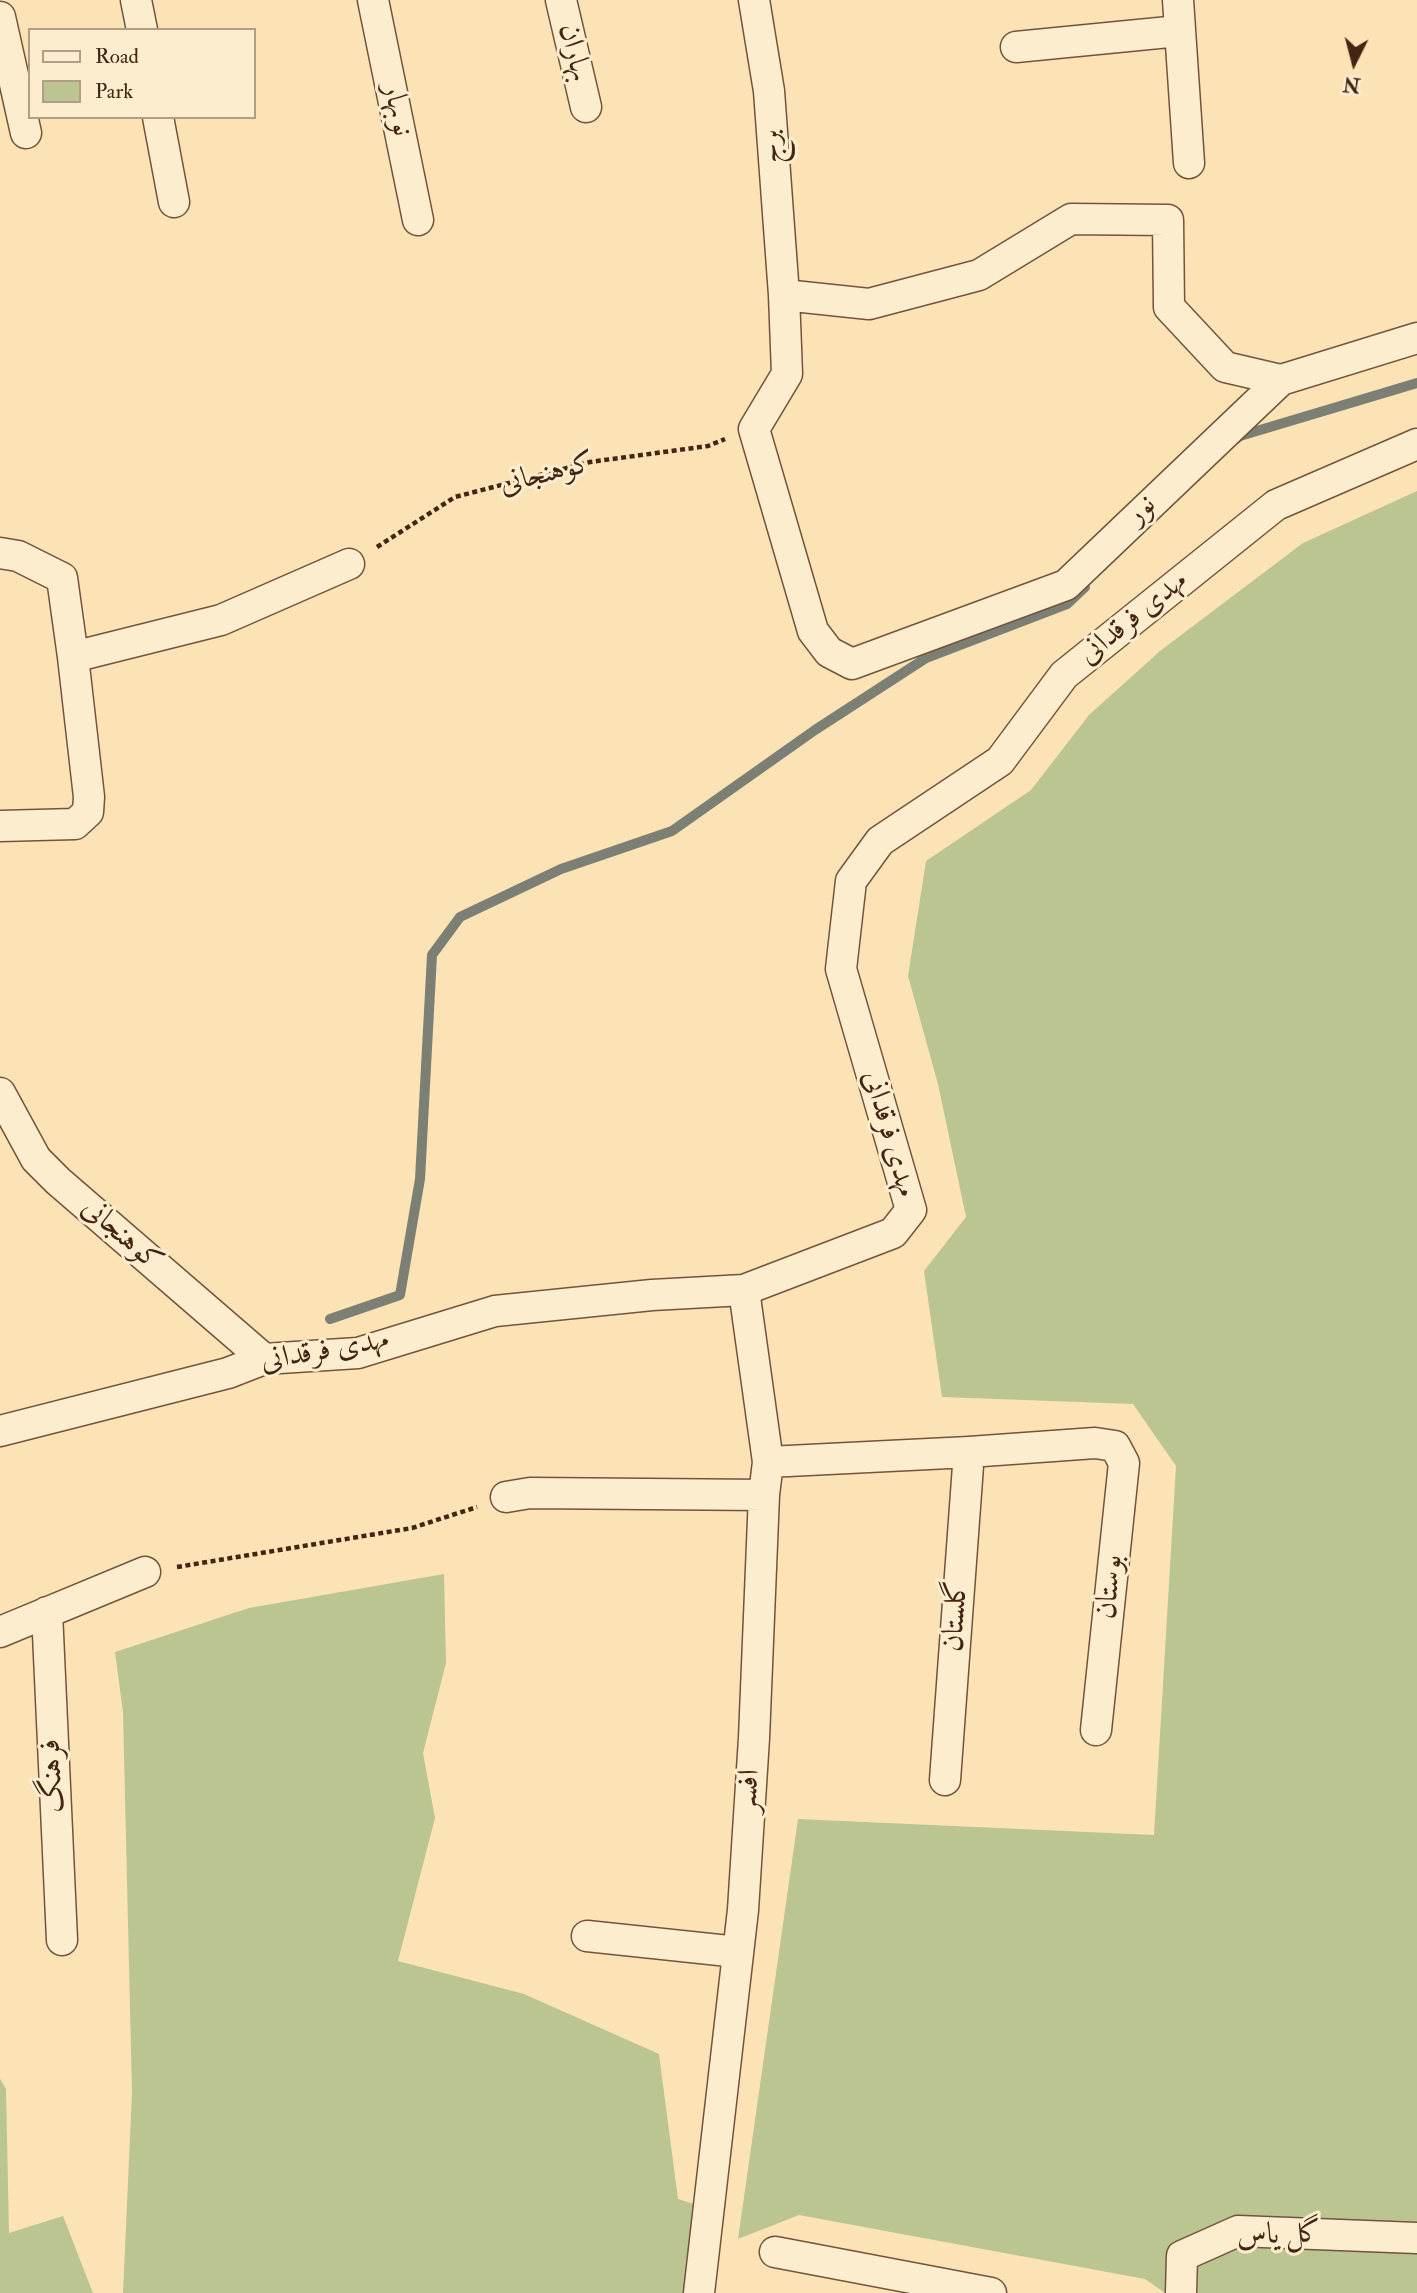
<!DOCTYPE html>
<html>
<head>
<meta charset="utf-8">
<style>
	body { margin:0 }
	#map { position:relative; width:1417px; height:2293px; overflow:hidden; background:#fce3b5; font-family:"IM FELL Double Pica",serif }
	canvas { display:block }
	.legend { position:absolute; left:28px; top:28px; width:228px; height:91px; box-sizing:border-box; background:#fdedcf; border:2px solid #b39d83; margin:0; padding:9px 12px; list-style:none; font-size:21px; color:#442412 }
	.legend li { display:flex; align-items:center; gap:14px; height:35px }
	.legend b { width:35px; border:2px solid #b39d83 }
	.north { position:absolute; left:1319px; top:28px; width:70px; height:70px; -webkit-text-stroke:5px #fdedcf; paint-order:stroke; rotate:186deg; font-size:19px; font-weight:700; line-height:28px; text-align:center; color:#442412 }
	.north::after { content:''; display:block; margin:auto; width:24px; height:32px; background:#442412; clip-path:polygon(50% 0,100% 100%,50% 72%,0 100%) }
</style>
</head>
<body>
<div id="map">
<canvas width="1417" height="2293"></canvas>
<ul class="legend">
<li><b style="height:9px;background:#fdedcf"></b>Road</li>
<li><b style="height:19px;background:#bac591"></b>Park</li>
</ul>
<div class="north">N</div>
</div>
<script>
const g = document.querySelector('canvas').getContext('2d');
g.lineJoin = 'round';
function fill(path, color) {
  g.fillStyle = color;
  g.fill(path, 'evenodd');
}
function stroke(path, color, width, dash) {
  g.strokeStyle = color;
  g.lineWidth = width;
  g.lineCap = dash ? 'butt' : 'round';
  g.setLineDash(dash || []);
  g.stroke(path);
}
function drawText(font, color, halo, rows, align = 'center') {
  g.font = font + ' "IM FELL Double Pica",Amiri,serif';
  g.lineWidth = 6;
  g.setLineDash([]);
  g.textBaseline = 'middle';
  g.strokeStyle = halo;
  g.fillStyle = color;
  for (const [text, x, y, turn = 0] of rows) {
    g.save();
    g.translate(x, y);
    g.rotate((+turn || 0) * Math.PI / 180);
    g.textAlign = isNaN(turn) ? turn : align;
    if (halo) g.strokeText(text, 0, 0);
    g.fillText(text, 0, 0);
    g.restore();
  }
}
const green = new Path2D(`
	M1417,491V2293H1165L1145,2279L799,2215L738,2239L798,1819L1154,1835L1176,1466L1133,1404L942,1397L924,1271L966,1217L938,1084L908,976L926,861L1031,790L1089,715L1160,651L1303,543Z
	M444,1574L446,1663L423,1753L435,1818L398,1961L524,1994L659,2054L678,2199L694,2204L685,2293H123L132,2093L123,1712L115,1652L249,1608Z
	M0,2079L6,2089L9,2233L63,2216L93,2293H0Z`);
const stream = new Path2D(`
	M1236,439L1240,436L1417,383
	M330,1319L400,1295L420,1179L432,955L460,917L561,869L672,831L815,730L926,658L1067,604L1085,587`);
const path = new Path2D(`
	M377,547L455,497L590,462L708,446L725,439
	M177,1567L412,1528L477,1507`);
const minor = new Path2D(`
	M136,0L142,30
	M373,0L418,220
	M561,0L586,107
	M754,0L769,91L784,295L787,374L754,429L813,631L829,652L852,664L1066,585L1281,380L1417,338
	M1178,0L1189,163
	M0,17L26,133
	M1016,47L1179,31
	M158,117L174,202
	M784,295L869,304L979,275L1071,219L1168,220L1169,307L1225,367L1281,380
	M0,553L18,556L62,578L73,657
	M0,826L75,824L88,812L89,797L73,657L221,620L349,564
	M0,1093L36,1159L58,1181L264,1359
	M0,1431L228,1373L264,1359L358,1353L495,1311L652,1295L744,1290L893,1233L911,1210L841,969L851,881L880,841L1000,761L1064,675L1276,505L1417,444
	M768,1462L969,1452L1095,1443L1115,1446L1124,1463L1096,1730
	M506,1497L530,1493L764,1495
	M47,1612L62,1940
	M0,1632L145,1572
	M945,1780L969,1452
	M587,1936L738,1952
	M775,2252L991,2293
	M699,2293L743,1910L754,1738L764,1495L768,1462L744,1290
	M1181,2293L1182,2256L1238,2231L1417,2238`);
const streetNames = [
	["بهاران",573,53,76],
	["نوبهار",396,110,78],
	["برج",773,147,-94],
	["کوهنجانی",547,475,-14],
	["نور",1142,511,-44],
	["مهدی فرقدانی",1134,619,-39],
	["مهدی فرقدانی",888,1134,74],
	["کوهنجانی",121,1236,41],
	["مهدی فرقدانی",325,1352,-10],
	["بوستان",1111,1587,-84],
	["گلستان",957,1616,-86],
	["فرهنگ",54,1776,-93],
	["افسر",750,1791,-86],
	["گل یاس",1279,2236,-2]
];
fill(green, '#bac591');
stroke(stream, '#7c8074', 10);
stroke(minor, '#72543b', 33);
stroke(path, '#442412', 4.5, [5, 3.5]);
stroke(minor, '#fdedcf', 30);
drawText('30px', '#442412', '#fdedcf', streetNames);
</script>
</body>
</html>
